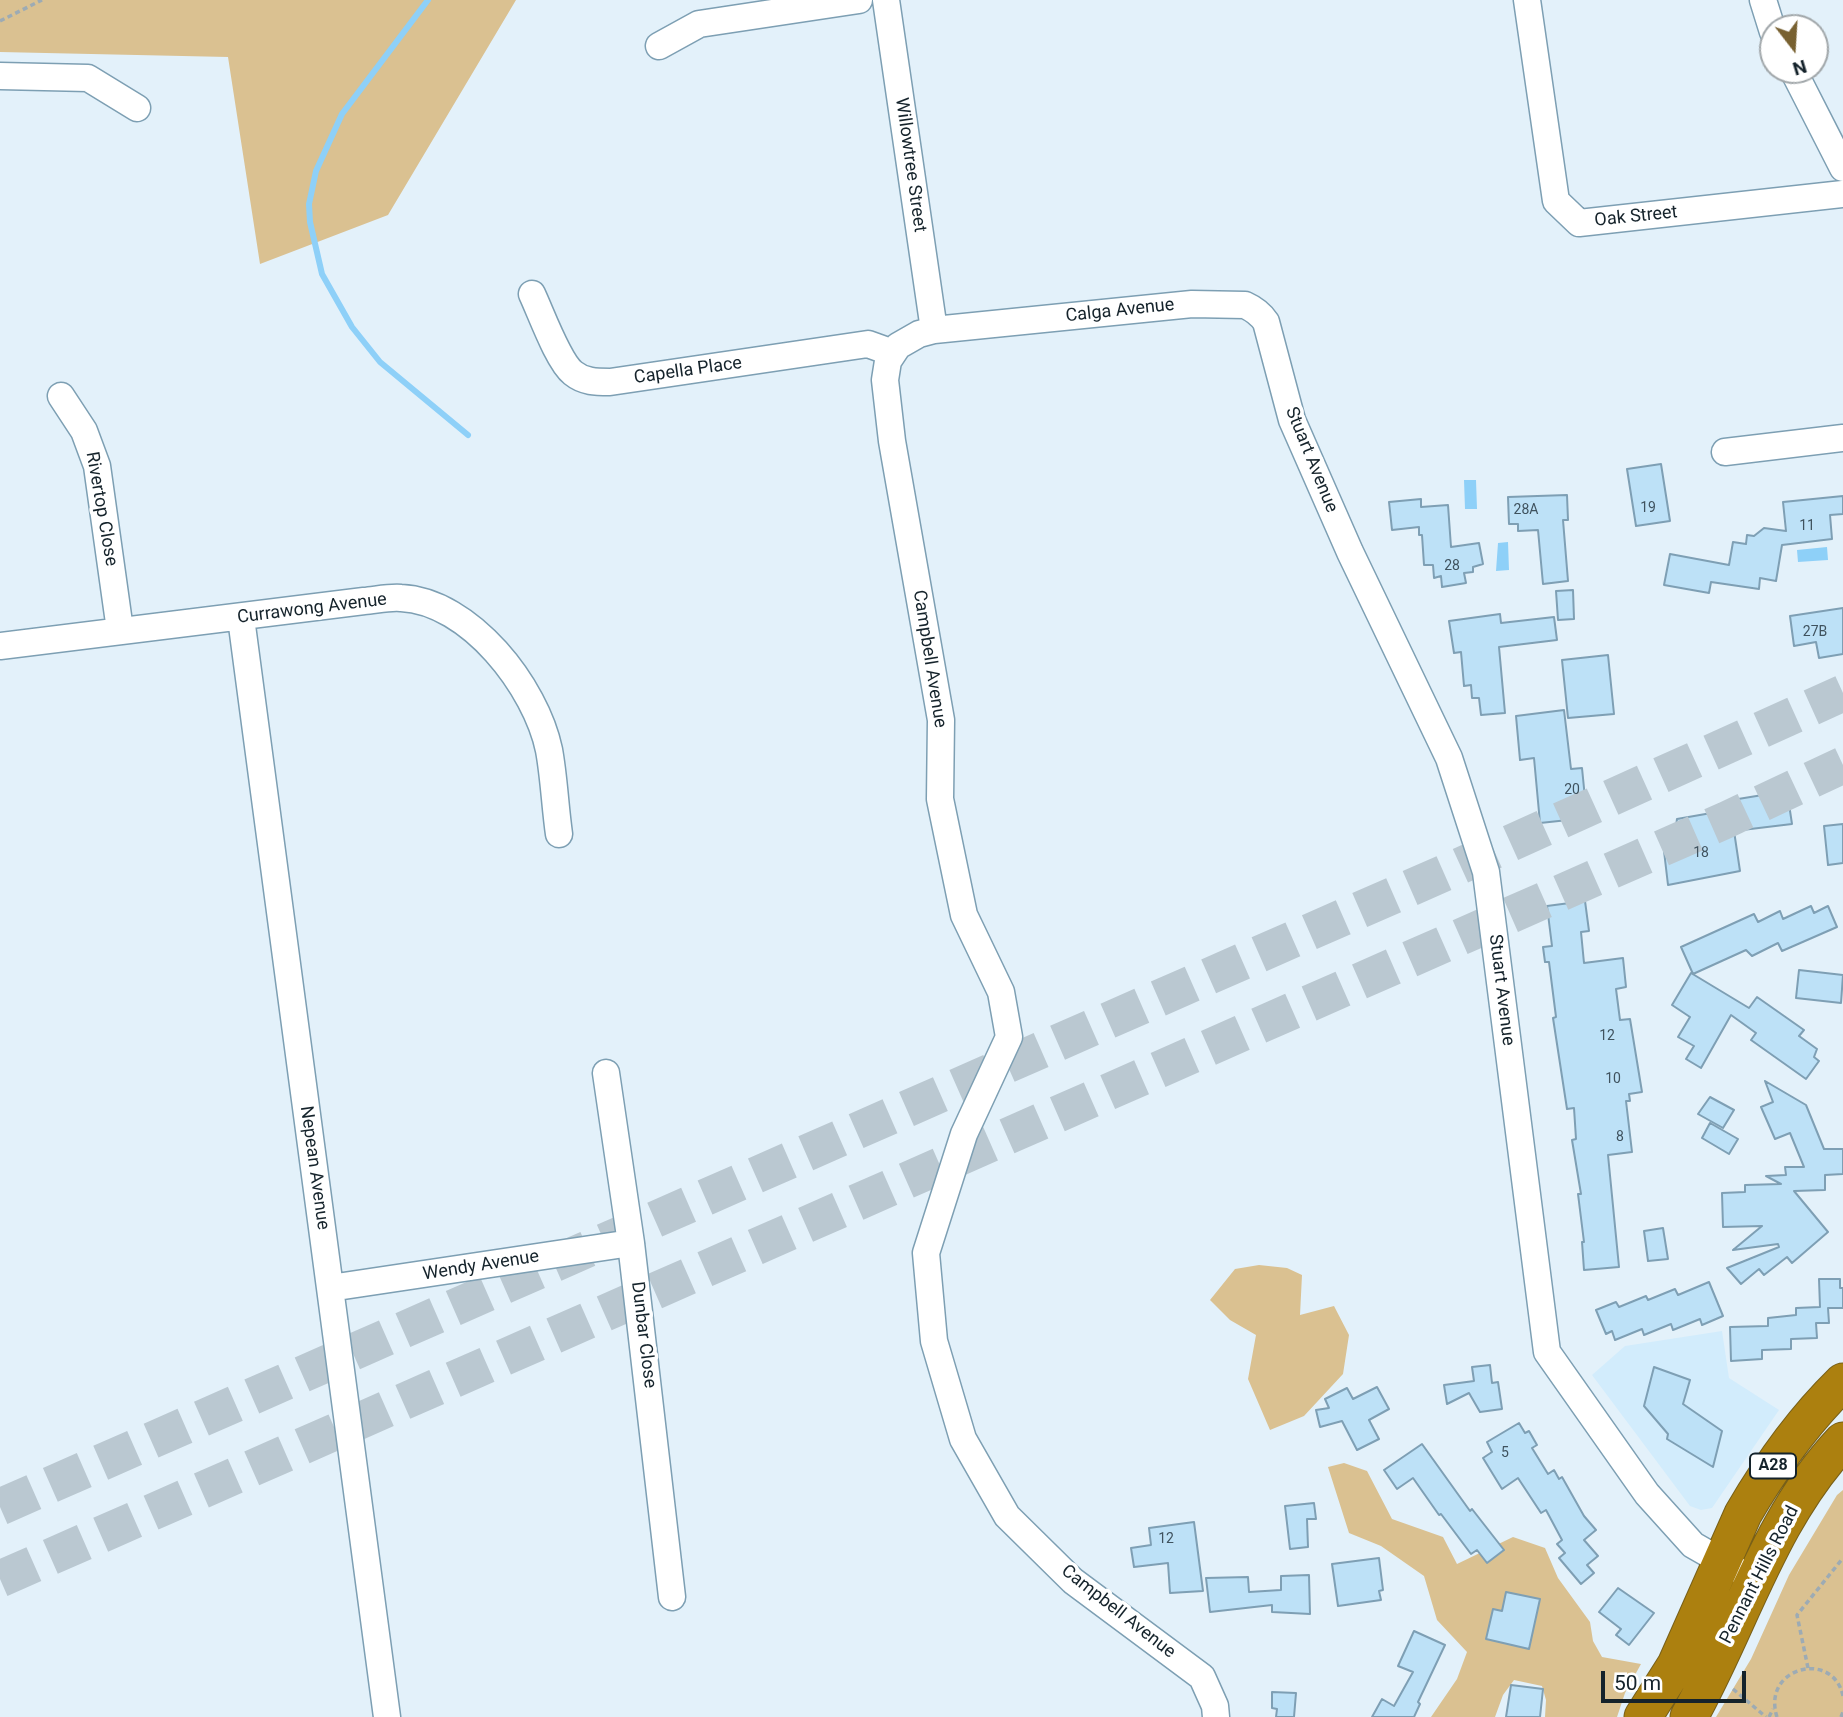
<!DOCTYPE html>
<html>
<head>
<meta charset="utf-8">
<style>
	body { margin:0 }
	#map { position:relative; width:1843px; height:1717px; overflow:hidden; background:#e3f1fa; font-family:Roboto,sans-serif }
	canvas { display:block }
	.north { position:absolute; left:1759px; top:14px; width:70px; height:70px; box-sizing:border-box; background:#fff; border:2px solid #a1a7aa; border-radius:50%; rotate:163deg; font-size:19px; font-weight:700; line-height:28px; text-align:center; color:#15232b }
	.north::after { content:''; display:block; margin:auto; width:24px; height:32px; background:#786131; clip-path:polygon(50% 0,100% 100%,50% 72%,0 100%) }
	.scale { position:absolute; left:1601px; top:1671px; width:145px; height:32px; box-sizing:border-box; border:4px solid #15232b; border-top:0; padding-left:9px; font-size:21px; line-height:24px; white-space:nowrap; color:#15232b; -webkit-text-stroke:5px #fff; paint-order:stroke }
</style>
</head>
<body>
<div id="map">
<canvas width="1843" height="1717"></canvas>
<div class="north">N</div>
<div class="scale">50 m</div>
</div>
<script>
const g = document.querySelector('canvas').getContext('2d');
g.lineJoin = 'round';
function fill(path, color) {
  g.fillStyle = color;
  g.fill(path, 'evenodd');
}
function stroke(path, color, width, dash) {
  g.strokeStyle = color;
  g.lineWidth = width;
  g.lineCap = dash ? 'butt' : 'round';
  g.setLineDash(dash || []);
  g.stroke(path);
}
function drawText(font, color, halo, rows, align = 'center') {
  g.font = font + ' Roboto,sans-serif';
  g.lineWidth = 7;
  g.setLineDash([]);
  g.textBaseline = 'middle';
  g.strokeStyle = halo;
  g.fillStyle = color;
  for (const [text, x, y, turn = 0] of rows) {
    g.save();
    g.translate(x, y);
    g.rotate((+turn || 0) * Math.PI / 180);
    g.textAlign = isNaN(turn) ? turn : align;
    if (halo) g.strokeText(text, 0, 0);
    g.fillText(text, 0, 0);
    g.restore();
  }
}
const built = new Path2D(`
	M1722,1331L1729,1378L1779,1410L1712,1508L1701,1510L1690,1506L1592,1375L1625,1346Z`);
const green = new Path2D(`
	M0,0H516L388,215L260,264L228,57L0,52Z
	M1259,1265L1287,1268L1302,1275L1300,1315L1334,1306L1349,1335L1343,1374L1304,1416L1270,1430L1248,1379L1256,1335L1230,1320L1210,1300L1235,1269Z
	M1344,1463L1367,1471L1392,1519L1443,1537L1457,1564L1513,1537L1545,1548L1558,1578L1590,1622L1593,1641L1602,1657L1641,1664L1625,1693L1617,1717H1545L1546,1700L1542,1686L1514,1680L1503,1695L1495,1717H1431L1457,1679L1467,1652L1437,1620L1424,1576L1381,1546L1349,1533L1328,1467Z
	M1843,1490V1717H1716L1751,1659L1789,1575L1837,1495Z`);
const water = new Path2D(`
	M1464,480H1476L1477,509H1465Z
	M1508,542L1509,570L1496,571L1498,543Z
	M1827,547L1828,560L1798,562L1797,550Z`);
const stream = new Path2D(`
	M428,0L342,114L316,171L309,204L310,222L322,274L352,327L380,362L468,435`);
const building = new Path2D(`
	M1661,464L1670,521L1636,526L1627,469Z
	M1567,495L1568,520H1563L1568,581L1543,584L1538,530L1518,531V524H1509L1508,497Z
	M1843,496V514L1830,515L1832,539L1782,545L1776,581L1760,578L1759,589L1711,582L1709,593L1664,585L1670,554L1729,565L1733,542L1746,544L1747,535L1754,536L1764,528L1786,531L1783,502Z
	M1421,499V507L1448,505L1451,547L1479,543L1483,564L1473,567V572L1464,573L1466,583L1442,587L1441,576L1434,578L1433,565H1424L1422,535H1419V527L1392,530L1389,502Z
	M1573,590L1574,619L1558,620L1556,591Z
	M1843,608V654L1819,658L1816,642L1794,646L1790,616Z
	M1500,614L1501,623L1554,617L1557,640L1499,647L1505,713L1481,715L1479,698H1472L1471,685L1464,686L1461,652L1454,653L1449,621Z
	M1608,655L1614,714L1568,718L1562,660Z
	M1564,710L1571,769L1582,768L1587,818L1540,823L1534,758L1520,760L1516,716Z
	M1787,791L1792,824L1734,831L1740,871L1668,885L1662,834L1675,833L1677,819L1734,809L1732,800Z
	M1843,824V863L1828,865L1824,826Z
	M1585,901L1589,931L1581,932L1584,963L1623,958L1626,987L1616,989L1620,1020L1630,1019L1642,1092L1629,1094L1630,1101H1626L1632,1152L1608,1155L1619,1267L1584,1270L1582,1242H1584L1578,1194H1581L1572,1140L1576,1139L1574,1108L1567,1109L1553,1018L1556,1017L1549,962H1545L1543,947L1552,946L1547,906Z
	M1811,906L1814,913L1828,906L1837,927L1782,951L1778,943L1752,956L1746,950L1693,974L1681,947L1754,914L1758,922L1780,911L1783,919Z
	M1799,970L1843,975L1841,1003L1796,998Z
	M1691,973L1749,1008L1757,997L1804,1030L1799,1036L1817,1049L1814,1057L1819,1061L1806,1079L1751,1040L1756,1033L1731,1015L1701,1068L1686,1059L1694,1046L1678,1037L1690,1017L1672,1005Z
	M1765,1081L1806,1105L1824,1149H1843V1174L1825,1175V1190L1794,1191L1828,1232L1792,1263L1787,1257L1764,1275L1759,1269L1741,1284L1727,1268L1779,1247L1778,1244L1733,1250L1762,1226L1723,1227L1722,1193L1745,1192V1185L1781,1184L1766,1176L1786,1175L1785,1167H1804L1790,1133L1775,1139L1761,1107L1773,1102Z
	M1710,1097L1734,1110L1723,1128L1698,1114Z
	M1710,1123L1738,1139L1729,1154L1702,1138Z
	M1663,1228L1668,1259L1648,1261L1644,1231Z
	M1819,1279H1840V1288H1843V1308H1828L1829,1323H1816L1817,1338L1791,1339V1349L1762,1350V1359L1731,1361L1730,1327L1768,1326V1318L1796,1315V1308L1820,1307Z
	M1709,1282L1723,1316L1702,1325L1700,1319L1673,1330L1671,1324L1644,1335L1642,1329L1615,1340L1612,1331L1606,1334L1596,1310L1616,1302L1619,1307L1646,1296L1648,1300L1675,1289L1678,1295Z
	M1490,1365L1492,1383L1498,1382L1502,1409L1480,1412L1469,1393L1447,1404L1444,1385L1474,1381L1472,1367Z
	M1654,1367L1690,1380L1683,1404L1722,1431L1713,1467L1667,1439L1668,1434L1644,1406Z
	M1377,1387L1389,1409L1369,1420L1379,1439L1357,1450L1342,1421L1320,1427L1316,1410L1329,1408L1325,1399L1347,1388L1353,1399Z
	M1519,1423L1525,1433L1529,1431L1537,1445L1532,1448L1548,1474L1554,1470L1559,1479L1562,1477L1584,1516L1596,1530L1584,1540L1598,1556L1587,1565L1594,1573L1581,1584L1559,1558L1565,1553L1557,1544L1562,1540L1546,1510L1541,1513L1518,1478L1502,1489L1483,1458L1492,1452L1487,1442Z
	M1422,1444L1470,1511L1472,1509L1504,1550L1487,1563L1477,1550L1471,1554L1441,1514L1439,1515L1413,1478L1397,1489L1384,1470Z
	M1314,1503L1316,1519H1307L1308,1547L1290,1549L1285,1506Z
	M1194,1522L1203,1591L1170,1593L1168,1563L1134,1567L1131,1548L1151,1545L1149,1528Z
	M1379,1558L1383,1590L1379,1591L1381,1600L1338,1606L1332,1564Z
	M1309,1575L1310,1614L1272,1612V1605L1210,1612L1206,1578L1248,1577L1249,1592L1281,1590V1576Z
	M1618,1588L1654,1613L1629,1645L1616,1635L1621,1629L1599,1612Z
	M1506,1592L1540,1599L1529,1649L1486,1639L1493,1609L1502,1611Z
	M1414,1631L1445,1645L1418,1702L1420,1704L1414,1717H1372L1382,1699L1394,1706L1413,1672L1398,1666Z
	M1511,1685L1543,1689L1540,1717H1506Z
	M1272,1692L1296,1693L1294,1717H1276L1277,1709L1272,1708Z`);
const highwayTunnel = new Path2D(`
	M0,1507L1451,870L1843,693
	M0,1579L1506,917L1726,820L1843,765`);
const path = new Path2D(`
	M0,21L42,0
	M1808,1668L1797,1615L1843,1558
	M1733,1689L1766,1717
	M1769,1717L1773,1709
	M1777,1717C1761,1667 1833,1649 1843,1696
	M1841,1717L1843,1712`);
const minor = new Path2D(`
	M886,0L934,330
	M1527,0L1556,201L1579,223L1843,194
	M1763,0L1773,32
	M659,46L699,24L859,0
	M1793,70L1843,168
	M0,76L88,78L137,108
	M532,294C541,313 558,361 573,373C584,382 596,382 610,382L868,344L893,353
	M61,396L84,431L97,466L120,630
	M1725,452L1843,438
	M241,618L387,1717
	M0,646L364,601C376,600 389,597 401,598C470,601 536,687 549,750C554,777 555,806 559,834
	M606,1073L631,1243L672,1597
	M330,1288L631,1243
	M1216,1717L1215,1706L1202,1677L1073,1581L1007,1516L963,1439L934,1341L926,1253L964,1134L1009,1037L1001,992L964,915L940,799L941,720L892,441L885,380L888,361L898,346L919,334L934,330L1192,304L1245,305C1254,309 1260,313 1266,322L1292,420L1350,552L1449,758L1486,872L1547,1352L1647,1494L1693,1545L1735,1569`);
const highway = new Path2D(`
	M1643,1717L1676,1665L1743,1514C1771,1466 1803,1421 1843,1382
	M1689,1717C1740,1626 1769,1519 1843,1441`);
const numberNames = [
	["19",1648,508],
	["28A",1526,510],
	["11",1807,526],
	["28",1452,566],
	["27B",1815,632],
	["20",1572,790],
	["18",1701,853],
	["12",1607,1036],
	["10",1613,1079],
	["8",1620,1137],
	["5",1505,1453],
	["12",1166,1539]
];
const shields = [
	[1773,1466,46]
];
const shieldNames = [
	["A28",1773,1466]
];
const streetNames = [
	["Willowtree Street",910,165,82],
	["Oak Street",1636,217,-6],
	["Calga Avenue",1120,311,-6],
	["Capella Place",688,371,-8],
	["Stuart Avenue",1311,460,68],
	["Rivertop Close",101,509,80],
	["Currawong Avenue",312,609,-7],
	["Campbell Avenue",929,659,81],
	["Stuart Avenue",1501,990,83],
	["Nepean Avenue",314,1168,82],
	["Wendy Avenue",481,1266,-9],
	["Dunbar Close",643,1335,83],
	["Pennant Hills Road",1760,1575,-63],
	["Campbell Avenue",1118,1612,38]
];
fill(built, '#d2ecfc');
fill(green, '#dac191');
fill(water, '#8ed0f8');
stroke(stream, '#8ed0f8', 6);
fill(building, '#bde1f7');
stroke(building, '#7e9fb4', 2);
stroke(highwayTunnel, '#bac8d1', 37, [37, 18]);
stroke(minor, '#7d9fb3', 29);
stroke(highway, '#775f19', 39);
stroke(path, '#9dabb4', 3.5, [5, 3.5]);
stroke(minor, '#fff', 26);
stroke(highway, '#ac800f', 37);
drawText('14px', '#3f525e', null, numberNames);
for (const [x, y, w] of shields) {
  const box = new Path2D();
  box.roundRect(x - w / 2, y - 12.5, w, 25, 5);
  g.fillStyle = '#fff';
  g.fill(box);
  stroke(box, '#15232b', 2);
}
drawText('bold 16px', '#15232b', null, shieldNames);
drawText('18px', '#15232b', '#fff', streetNames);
</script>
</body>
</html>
